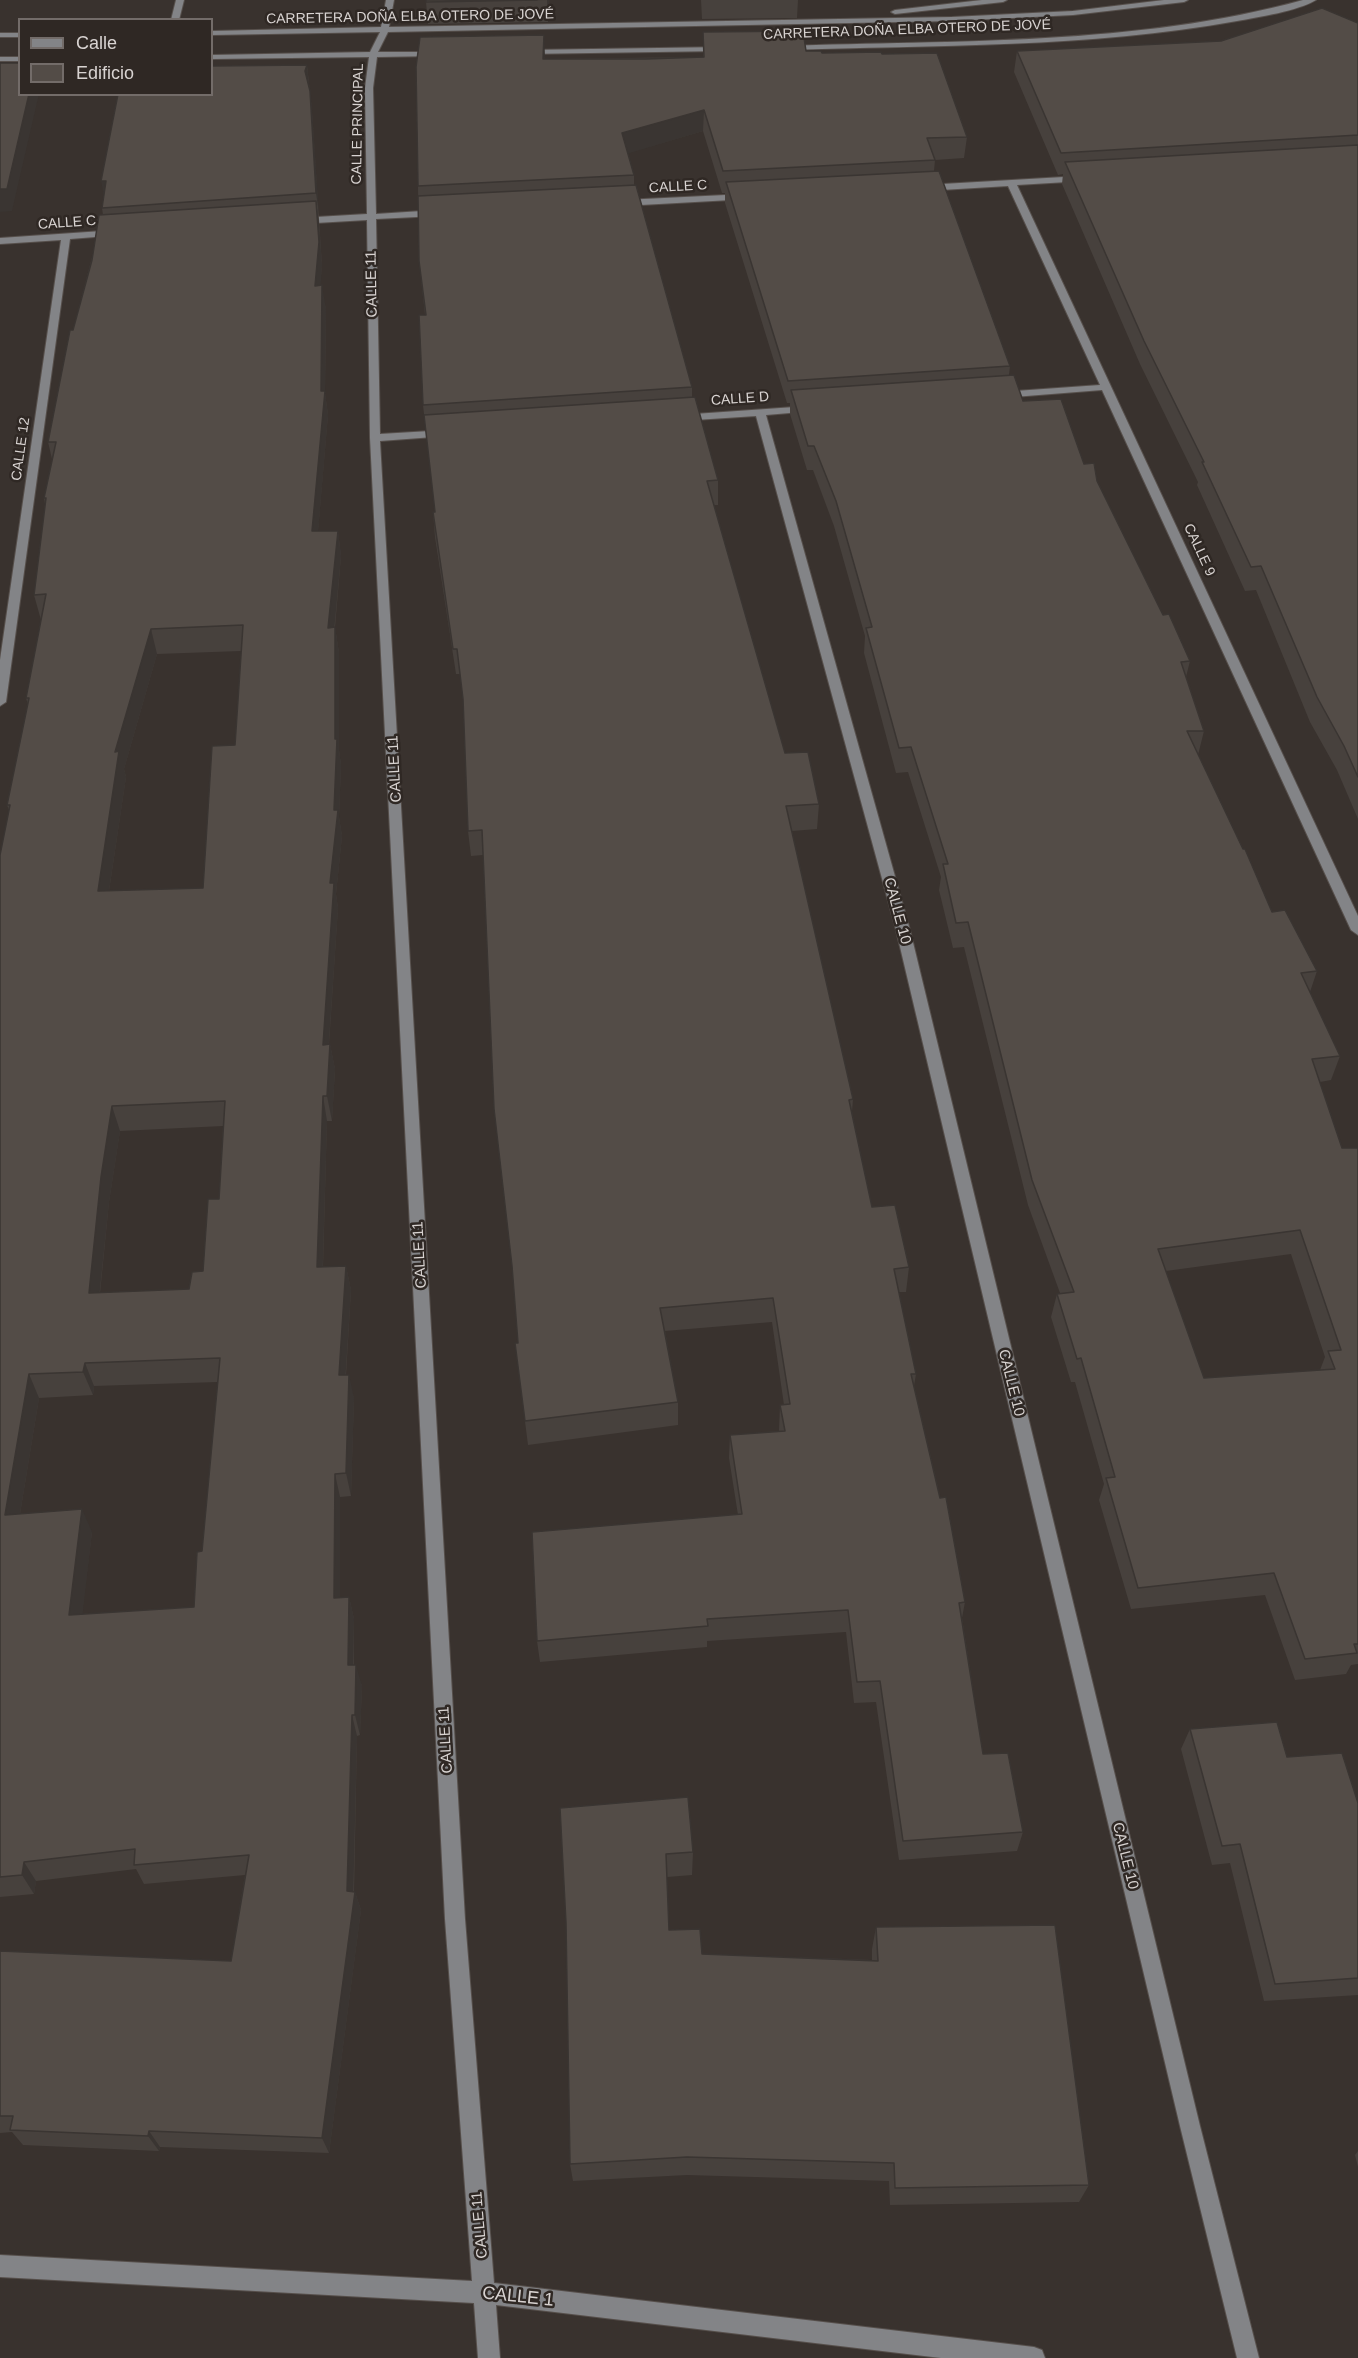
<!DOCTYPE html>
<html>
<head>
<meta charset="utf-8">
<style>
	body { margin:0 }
	#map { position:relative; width:1358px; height:2358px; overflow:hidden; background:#39322e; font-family:Arial,sans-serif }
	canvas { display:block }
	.legend { position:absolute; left:18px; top:18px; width:195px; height:78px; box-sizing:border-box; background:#2f2824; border:2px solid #736c69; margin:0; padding:8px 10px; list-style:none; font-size:18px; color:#d8d3d1 }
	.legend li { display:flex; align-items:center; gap:12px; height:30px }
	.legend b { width:30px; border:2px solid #736c69 }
</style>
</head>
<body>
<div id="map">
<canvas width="1358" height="2358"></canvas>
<ul class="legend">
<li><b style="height:8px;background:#838487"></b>Calle</li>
<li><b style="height:16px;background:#534c47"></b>Edificio</li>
</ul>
</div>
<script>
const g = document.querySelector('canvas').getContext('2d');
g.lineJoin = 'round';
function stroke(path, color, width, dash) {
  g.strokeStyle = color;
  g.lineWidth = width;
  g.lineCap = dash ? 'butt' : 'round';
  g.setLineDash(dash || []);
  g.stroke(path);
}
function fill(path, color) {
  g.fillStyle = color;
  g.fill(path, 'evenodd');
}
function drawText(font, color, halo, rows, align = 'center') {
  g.font = font + ' Arial,sans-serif';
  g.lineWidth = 5;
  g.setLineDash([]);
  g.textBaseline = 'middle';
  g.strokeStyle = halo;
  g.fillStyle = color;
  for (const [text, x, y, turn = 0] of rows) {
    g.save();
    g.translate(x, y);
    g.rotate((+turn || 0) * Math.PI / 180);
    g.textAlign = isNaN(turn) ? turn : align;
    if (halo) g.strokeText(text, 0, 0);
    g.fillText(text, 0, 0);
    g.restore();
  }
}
const minor = new Path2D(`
	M176,0H184L179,20H171Z
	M386,0H394L389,27L952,17L1073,11L1164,0H1188L1184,2L1073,15L952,21L388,32L378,52H436L440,54L436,56L377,57L373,88L376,214L437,210L442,213L437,216L376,219L380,434L447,430L452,433L447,436L380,441L465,1919L494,2283L1034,2347L1042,2350L1045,2358H941L496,2305L500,2358H478L474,2303L0,2277V2255L472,2281L445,1919L370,438L367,220L299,224L294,221L299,218L367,214L365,88L369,57L212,59V55L370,52L380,32L212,35V31L381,27Z
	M982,0H1007L1003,2L895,14L891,12L895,10Z
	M1303,0H1316C1298,11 1259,17 1237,21C1088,48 935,45 784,50L780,48L784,46C956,40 1136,46 1303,0Z
	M0,33H20V37H0Z
	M724,47L725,49L721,51L526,54L522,52L526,50Z
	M0,57H20V61H0Z
	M1081,176L1084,177V181L1017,185L1358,916V935L1351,930L1102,390L1001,398L996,395L1001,392L1100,385L1008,186L925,191L921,188L925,185Z
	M746,194L749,195V199L623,206L618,203L623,200Z
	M117,230L120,231V235L70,239L6,702L0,706V660L61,240L0,244V238Z
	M809,406L813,407V411L766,415L910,930L1200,2126L1259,2358H1237L1180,2126L896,930L756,416L680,421L675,418L680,415Z`);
const wall = new Path2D(`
	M549,0L548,22L428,24L426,2Z
	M701,0H798L797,18L702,19Z
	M1358,23V819L1337,770L1310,722L1256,590L1245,591L1197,485L1198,482L1140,364L1062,184L1063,174L1058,175L1014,72L1017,51L1221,41Z
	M703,32L822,53L882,54L967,137L964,158L935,160L934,171L1010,366L1009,375L1023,401L1084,464L1097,481L1163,615L1190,661L1186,677L1204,731L1198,755L1272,912L1317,971L1310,992L1340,1056L1331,1080L1320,1082L1342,1148H1358V1664L1351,1665L1346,1674L1295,1680L1265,1595L1131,1609L1099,1500L1104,1484L1075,1382H1071L1051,1317L1057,1294L1060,1293L1028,1205L964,947L953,948L939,890L941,877L908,772L896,773L864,653L865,636L834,526L813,470H807L790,414V403H787L725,203V193H722L703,131L628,153L634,175V185L692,387V397L718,480V505H714L785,753L819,804L817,829L792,831L853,1099L852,1112L872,1207L909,1267L906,1292H899L916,1374L914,1386L965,1602L962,1618L983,1754L1023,1832L1017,1851L899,1860L876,1702L854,1703L846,1632L707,1641V1647L540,1662L537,1641L738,1515L729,1458L730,1435L779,1431L780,1405H784L772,1322L665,1331L678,1402V1425L528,1445L515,1343H518L483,855L471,856L468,831L463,700L460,674H456L435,537L433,512H435L423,405L425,315L419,261L418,186L545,56V59L703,57ZM1291,1254L1325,1357L1320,1370L1204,1378L1166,1271Z
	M307,65L312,110L322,266L320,286L326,309L325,393L328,415L318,531H338L341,556L335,627L339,653V750L341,765L339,817L342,836L336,894L338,908L329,1044H330L335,1069L332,1121H327L323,1267L346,1266L351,1290L346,1375L354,1398L351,1496L340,1497V1598L349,1597L354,1619V1665L362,1686L360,1735L357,1736L354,1892H355L361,1910L329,2153L160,2147L159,2151L23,2145L12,2132L0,2133V1951L231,1961L245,1875L144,1884L136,1869L36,1881L34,1894L0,1897V855L9,810L7,805L28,705L26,698L41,620L34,595L45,504L44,498L52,459L48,442L73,330L103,215L102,208ZM241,651L235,745L203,888L109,891L126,777L124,769L157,654ZM223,1126L219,1199L203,1271L189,1289L100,1293L109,1202L120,1131ZM218,1382L202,1551L194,1607L82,1614L92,1532L20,1514L39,1398L93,1395L94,1386Z
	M1190,1729L1287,1757L1358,1803V1995L1264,2001L1230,1863L1212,1865L1181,1749Z
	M560,1808L693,1852L692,1875L667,1877L669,1930L702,1954L872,1960V1949L876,1927L1089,2185L1079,2202L890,2205L889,2181L687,2175L573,2181L570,2164L566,1923Z
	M1358,2151V2167L1355,2155Z`);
const shadedWall = new Path2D(`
	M547,0H549L548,22Z
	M544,35L545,56L544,80L543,59Z
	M307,65L309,85L308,91L305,71Z
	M310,91L312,110L319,214L316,193Z
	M29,94H39L12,211L0,212V189Z
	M704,110L703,131L623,155L622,133Z
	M101,181H106L105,202Z
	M316,201L319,224L322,266L319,310L315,286Z
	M322,285L326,309L325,393L328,415L316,556L312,531L321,391Z
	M338,531L341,556L332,653L328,628Z
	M335,627L339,653V750L341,765L339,817L342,836L336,894L338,908L327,1070L323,1045L330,883L334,810Z
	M151,629L157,654L124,769L126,777L105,917L98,891L115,752Z
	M330,1044L335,1069L332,1121L327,1096Z
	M323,1096L327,1121L322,1291L317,1267Z
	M112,1106L120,1131L109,1202L97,1318L89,1293L101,1177Z
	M346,1266L351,1290L344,1399L339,1375Z
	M85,1363L94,1386L93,1395L83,1372Z
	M29,1374L39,1398L16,1538L5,1515Z
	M349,1375L354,1398L351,1496L346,1473Z
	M335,1474L340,1497V1620L334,1598Z
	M82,1509L92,1532L80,1637L69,1615Z
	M349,1597L354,1619L353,1686L348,1665Z
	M356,1665L362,1686L360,1735L355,1715Z
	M352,1715L357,1736L353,1903L355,1892L361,1910L329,2153L322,2138L347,1891Z
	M24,1862L36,1881L34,1894L22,1875Z
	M149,2131L160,2147L159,2151L148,2136Z`);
const building = new Path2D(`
	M426,0H537L426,2Z
	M1322,8L1358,23V135L1061,153L1017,51L1221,41Z
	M803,31L806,51H821L822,53L881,52L882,54L937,53L967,137L927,138L935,160L723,171L704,110L622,133L634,175L418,186L416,67L420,37L544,35L543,59H646L704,57L703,32Z
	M0,63H20V94H29L7,189H0Z
	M307,65L305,71L310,91L316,193L102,208L106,181H101L118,94H212V66Z
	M1358,145V777L1344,746L1317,697L1261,566L1251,567L1202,462H1204L1144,341L1065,162Z
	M939,171L1010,366L788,381L726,182Z
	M636,185L692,387L423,405L419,315H426L419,261L418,196Z
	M316,201L319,242L315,286L322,285L321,391H325L312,531H338L328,628L335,627V739H337L334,810H338L330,883H334L323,1045L330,1044L327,1096H323L317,1267L346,1266L339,1375H349L346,1473L335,1474L334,1598L349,1597L348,1665H356L355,1715H352L347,1891L355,1892L322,2138L149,2131L148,2136L10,2130L13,2116H0V1951L231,1961L249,1855L134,1865L135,1849L24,1862L22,1875L0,1877V855L10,805H7L29,698H26L46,594L34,595L46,498H44L56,442H48L70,330H73L92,260L99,215ZM243,625L235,745L212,746L203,888L98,891L119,751L115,752L151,629ZM225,1101L219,1199H208L203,1271L192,1272L189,1289L89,1293L101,1177L112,1106ZM220,1358L202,1551L197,1552L194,1607L69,1615L82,1509L5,1515L29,1374L83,1372L85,1363Z
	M1014,375L1023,401L1061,399L1084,464L1094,463L1097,481L1163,615L1169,614L1190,661L1181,662L1204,731H1187L1243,849H1245L1272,912L1285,910L1317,971L1301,973L1340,1056L1312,1059L1342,1148H1358V1644H1354L1357,1653L1305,1659L1274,1573L1138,1588L1106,1478L1115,1477L1081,1358L1077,1359L1057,1294L1074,1292L1032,1180L968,922L956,923L943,864H948L911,747L899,748L866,628L872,627L836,501L814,446H808L791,390ZM1300,1230L1341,1350L1328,1351L1335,1369L1204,1378L1158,1249Z
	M695,397L718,480L707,481L785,753L808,752L819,804L786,806L853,1099L849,1100L872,1207L895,1205L909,1267L894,1269L916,1374H911L940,1498L946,1497L965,1602L959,1603L983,1754L1008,1753L1023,1832L903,1841L880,1681L857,1682L848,1610L707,1619L708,1626L537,1641L532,1532L742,1514L730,1435L785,1431L780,1405L790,1404L773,1298L660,1308L678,1402L525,1421L515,1343H518L512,1266L494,1109L482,830L468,831L463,699L457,649H453L433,512H435L424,415Z
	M1277,1722L1287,1757L1342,1753L1358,1803V1978L1275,1984L1240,1844L1222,1846L1190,1729Z
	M688,1797L693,1852L666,1854L669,1930L700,1929L702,1954L878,1961L876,1927L1055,1925L1089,2185L895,2188L894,2163L687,2157L570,2164L566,1923L560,1808Z`);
const farStreetnames = [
	["CARRETERA DOÑA ELBA OTERO DE JOVÉ",410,17,-1],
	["CARRETERA DOÑA ELBA OTERO DE JOVÉ",907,30,-2],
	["CALLE PRINCIPAL",358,124,-89],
	["CALLE C",678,187,-3],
	["CALLE C",67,223,-4],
	["CALLE D",740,399,-4],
	["CALLE 12",21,449,-82],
	["CALLE 9",1199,550,65]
];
const streetNames = [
	["CALLE 11",372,284,-91],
	["CALLE 11",395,769,-93],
	["CALLE 10",897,911,75],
	["CALLE 11",420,1255,-93],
	["CALLE 10",1011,1383,76],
	["CALLE 11",446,1740,-93],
	["CALLE 10",1125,1856,76],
	["CALLE 11",480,2225,-95]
];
const nearStreetnames = [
	["CALLE 1",518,2297,6]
];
stroke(minor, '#564f4b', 2);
fill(minor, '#838487');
fill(wall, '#47413d');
fill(shadedWall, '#3a3532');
fill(building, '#534c47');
stroke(building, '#3a3532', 1.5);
drawText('14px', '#d8d3d1', '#2f2824', farStreetnames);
drawText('15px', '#d8d3d1', '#2f2824', streetNames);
drawText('18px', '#d8d3d1', '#2f2824', nearStreetnames);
</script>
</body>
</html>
